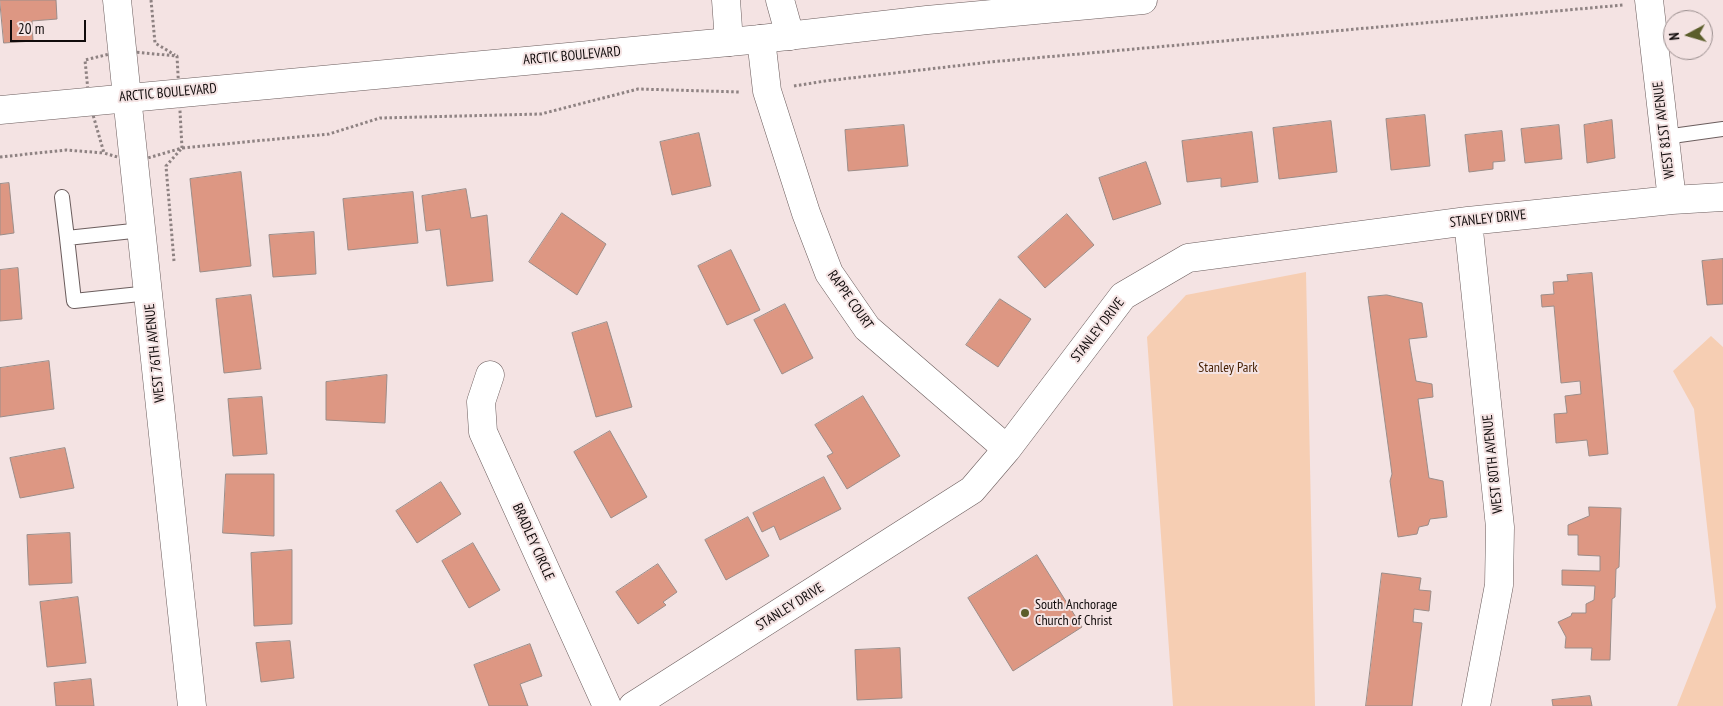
<!DOCTYPE html>
<html>
<head>
<meta charset="utf-8">
<style>
	body { margin:0 }
	#map { position:relative; width:1723px; height:706px; overflow:hidden; background:#f4e3e3; font-family:"PT Sans Narrow",sans-serif }
	canvas { display:block }
	.north { position:absolute; left:1663px; top:10px; width:50px; height:50px; box-sizing:border-box; background:#f4e3e3; border:1px solid #998d8d; border-radius:50%; rotate:264deg; font-size:14px; font-weight:700; line-height:20px; text-align:center; color:#110c0c }
	.north::after { content:''; display:block; margin:auto; width:18px; height:22px; background:#5b5d2a; clip-path:polygon(50% 0,100% 100%,50% 72%,0 100%) }
	.scale { position:absolute; left:10px; top:20px; width:76px; height:22px; box-sizing:border-box; border:2px solid #110c0c; border-top:0; padding-left:6px; font-size:15px; line-height:18px; white-space:nowrap; color:#110c0c; -webkit-text-stroke:4px #f4e3e3; paint-order:stroke }
</style>
</head>
<body>
<div id="map">
<canvas width="1723" height="706"></canvas>
<div class="north">N</div>
<div class="scale">20 m</div>
</div>
<script>
const g = document.querySelector('canvas').getContext('2d');
g.lineJoin = 'round';
function fill(path, color) {
  g.fillStyle = color;
  g.fill(path, 'evenodd');
}
function stroke(path, color, width, dash) {
  g.strokeStyle = color;
  g.lineWidth = width;
  g.lineCap = dash ? 'butt' : 'round';
  g.setLineDash(dash || []);
  g.stroke(path);
}
function drawText(font, color, halo, rows, align = 'center') {
  g.font = font + ' "PT Sans Narrow",sans-serif';
  g.lineWidth = 4;
  g.setLineDash([]);
  g.textBaseline = 'middle';
  g.strokeStyle = halo;
  g.fillStyle = color;
  for (const [text, x, y, turn = 0] of rows) {
    g.save();
    g.translate(x, y);
    g.rotate((+turn || 0) * Math.PI / 180);
    g.textAlign = isNaN(turn) ? turn : align;
    if (halo) g.strokeText(text, 0, 0);
    g.fillText(text, 0, 0);
    g.restore();
  }
}
const green = new Path2D(`
	M1306,272L1315,706H1173L1147,337L1186,295Z
	M1711,336L1723,347V706H1677L1716,607L1694,409L1673,371Z`);
const building = new Path2D(`
	M0,0H56L57,19L32,21L33,41L4,43Z
	M1425,115L1430,166L1391,170L1386,119Z
	M1612,120L1615,158L1587,163L1584,125Z
	M1331,121L1337,172L1279,179L1273,128Z
	M904,125L908,166L848,171L845,130Z
	M1559,125L1562,159L1525,163L1521,129Z
	M1502,131L1505,161L1493,162V169L1469,172L1465,135Z
	M1252,132L1258,182L1221,187V178L1187,182L1182,141Z
	M699,133L711,186L672,195L660,142Z
	M1146,162L1161,204L1113,220L1099,178Z
	M241,172L251,266L200,272L190,179Z
	M9,183L14,233L0,235V184Z
	M466,189L471,218L487,215L493,281L447,286L440,229L426,231L422,196Z
	M413,192L418,243L348,250L343,199Z
	M562,213L606,244L577,295L529,262Z
	M1067,214L1094,245L1045,288L1018,257Z
	M314,232L316,274L273,277L269,235Z
	M731,250L760,310L727,325L698,266Z
	M1723,259V304L1707,305L1702,261Z
	M18,268L22,319L0,321V270Z
	M1592,273L1608,454L1589,456L1587,440L1556,443L1554,414L1567,413L1565,396L1581,394L1580,381L1561,383L1554,306L1542,307L1541,295L1554,294L1553,282L1568,281L1567,275Z
	M251,295L261,369L224,373L216,299Z
	M1387,295L1422,303L1427,337L1409,339L1410,346L1416,381L1432,384L1433,397L1418,399L1429,478L1443,481L1447,517L1430,519L1428,525L1419,527L1417,534L1398,537L1390,481L1392,474L1368,297Z
	M1000,299L1031,319L998,367L966,345Z
	M785,304L813,358L782,374L754,320Z
	M607,322L632,407L596,417L572,333Z
	M49,361L54,409L0,417V368Z
	M387,375L385,423L326,420V382Z
	M863,396L900,456L847,489L827,456L833,453L815,425Z
	M262,397L267,454L233,456L228,399Z
	M610,431L647,497L611,518L574,452Z
	M65,448L74,488L20,498L10,458Z
	M226,474H274V536L223,533Z
	M824,477L841,509L780,540L774,526L762,532L753,513Z
	M441,482L461,514L417,543L396,511Z
	M1589,507L1621,508L1619,567L1616,569L1615,597L1612,599L1610,660H1591L1592,648H1565L1566,637L1558,622L1571,616L1572,613H1586V604L1594,600L1595,586L1562,585V570L1600,571V556L1578,555V535H1568V525L1589,516Z
	M748,517L769,556L726,580L705,540Z
	M70,533L72,583L29,585L27,535Z
	M473,543L500,590L469,608L442,561Z
	M292,550V624L254,626L251,553Z
	M1037,555L1082,627L1013,671L968,598Z
	M658,564L677,592L663,602L666,605L638,624L616,592Z
	M1382,573L1421,578L1419,590L1431,591L1429,611L1414,609L1413,622L1422,623L1412,706H1366Z
	M78,597L86,663L47,667L40,602Z
	M290,641L294,678L261,682L256,643Z
	M530,644L542,676L520,684L528,706H489L474,665Z
	M900,648L902,698L857,700L855,650Z
	M91,679L94,706H56L54,683Z
	M1590,696L1592,706H1553L1552,700Z`);
const path = new Path2D(`
	M151,0L155,43L175,55
	M122,51L177,56L182,148L134,162L104,153L89,101L85,60Z
	M794,86L825,81L990,62L1623,5
	M0,157L66,150L104,153
	M174,261L166,166L182,148L329,134L380,118L541,114L638,89L740,92`);
const lane = new Path2D(`
	M1665,137L1723,129
	M62,197L67,238
	M142,230L67,238L74,301L149,293`);
const street = new Path2D(`
	M726,0L729,42
	M780,0L790,36
	M1649,0L1672,200
	M761,39L767,91L806,213L829,273L867,328L1007,449
	M127,97L192,706
	M1468,221L1500,527L1499,585L1476,706
	M490,375L481,402L483,432L607,706
	M633,706L972,490L1007,449L1123,296L1188,258L1468,221L1672,200L1723,197`);
const secondary = new Path2D(`
	M117,0L127,97
	M0,110L761,39L927,20L1143,0`);
const markers = [
	[1025,613,5,"#5b5d2a"]
];
const streetNames = [
	["ARCTIC BOULEVARD",572,56,-5],
	["ARCTIC BOULEVARD",168,93,-5],
	["WEST 81ST AVENUE",1664,130,-97],
	["STANLEY DRIVE",1488,219,-6],
	["RAPPE COURT",850,300,55],
	["STANLEY DRIVE",1098,330,-52],
	["WEST 76TH AVENUE",155,353,-96],
	["WEST 80TH AVENUE",1493,464,-96],
	["BRADLEY CIRCLE",533,542,66],
	["STANLEY DRIVE",790,607,-32]
];
const parkNames = [
	["Stanley Park",1228,368]
];
const poiNames = [
	["South Anchorage",1035,605],
	["Church of Christ",1035,621]
];
fill(green, '#f6ceb3');
fill(building, '#dd9783');
stroke(building, '#9b8d89', 1);
stroke(lane, '#6b5d5d', 16);
stroke(street, '#6b5d5d', 29);
stroke(secondary, '#6b5d5d', 29);
stroke(path, '#8e8282', 3, [2.5, 2.5]);
stroke(lane, '#fff', 14);
stroke(street, '#fff', 28);
stroke(secondary, '#fff', 28);
for (const [x, y, r, color] of markers) {
  const dot = new Path2D();
  dot.arc(x, y, r, 0, 2 * Math.PI);
  g.fillStyle = color;
  g.fill(dot);
  stroke(dot, '#f4e3e3', 2);
}
drawText('14px', '#110c0c', '#f4e3e3', streetNames);
drawText('14px', '#441e00', '#f4e3e3', parkNames);
drawText('14px', '#110c0c', '#f4e3e3', poiNames, 'left');
</script>
</body>
</html>
